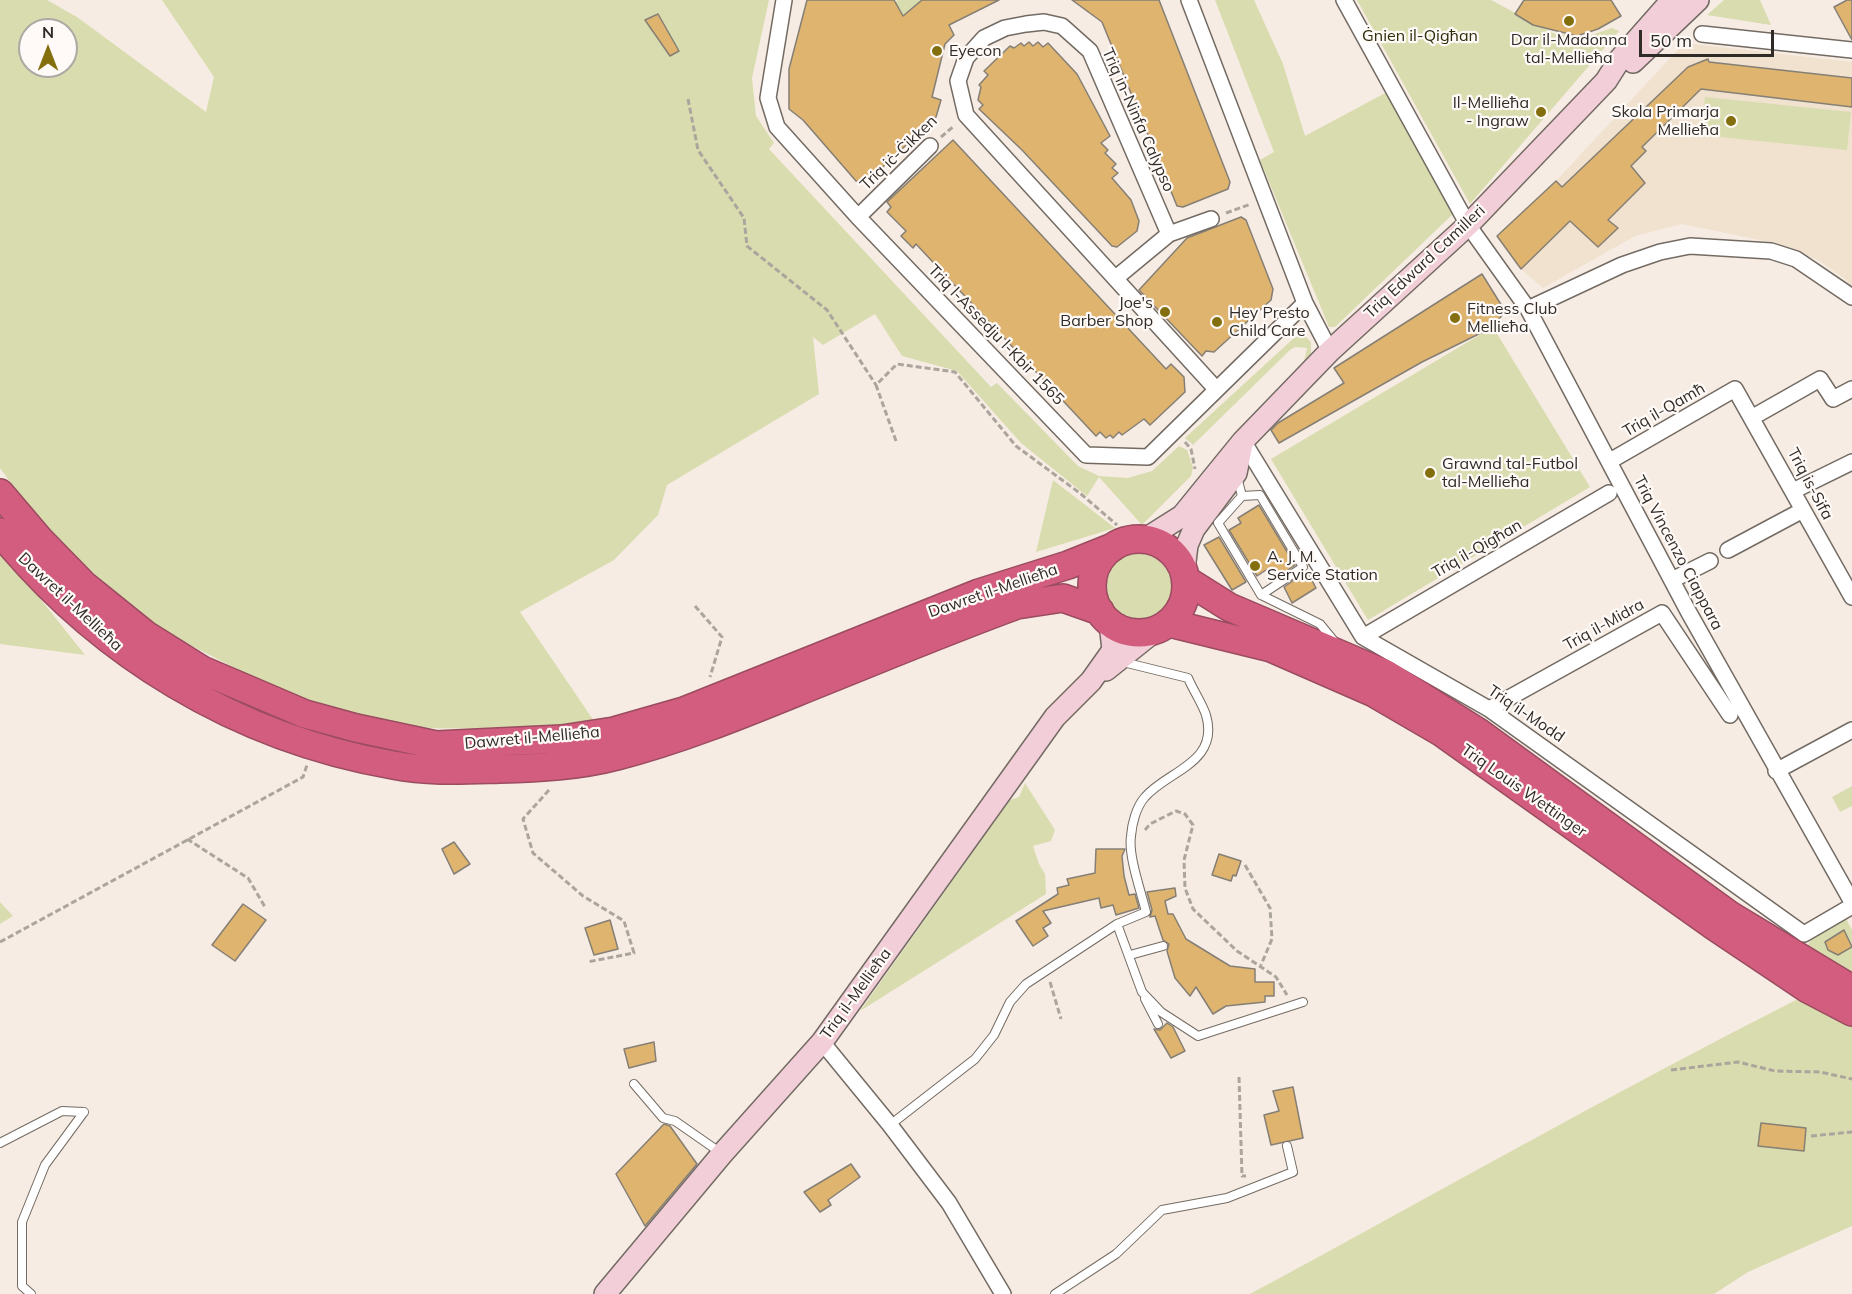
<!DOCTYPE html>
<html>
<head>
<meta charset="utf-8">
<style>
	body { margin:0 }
	#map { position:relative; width:1852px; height:1294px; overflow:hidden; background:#f6ece3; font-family:Mulish,sans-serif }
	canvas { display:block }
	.north { position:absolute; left:18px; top:18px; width:60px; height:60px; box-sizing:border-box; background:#fffaf7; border:2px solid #aca8a4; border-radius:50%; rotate:0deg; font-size:16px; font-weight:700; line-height:24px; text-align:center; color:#2f2c28 }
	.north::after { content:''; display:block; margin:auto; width:21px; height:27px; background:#836f0e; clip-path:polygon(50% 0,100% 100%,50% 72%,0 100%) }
	.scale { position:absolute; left:1639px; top:30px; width:135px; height:27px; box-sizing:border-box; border:3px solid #2f2c28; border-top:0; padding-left:8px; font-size:18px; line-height:21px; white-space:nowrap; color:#2f2c28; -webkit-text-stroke:4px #fffaf7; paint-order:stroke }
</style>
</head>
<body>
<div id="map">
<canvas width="1852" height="1294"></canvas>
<div class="north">N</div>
<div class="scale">50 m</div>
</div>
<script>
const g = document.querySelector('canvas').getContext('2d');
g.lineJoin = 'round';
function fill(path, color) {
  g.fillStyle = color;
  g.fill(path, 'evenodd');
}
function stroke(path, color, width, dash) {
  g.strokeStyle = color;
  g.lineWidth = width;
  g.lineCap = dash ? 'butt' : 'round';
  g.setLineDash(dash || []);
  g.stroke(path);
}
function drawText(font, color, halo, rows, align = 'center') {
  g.font = font + ' Mulish,sans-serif';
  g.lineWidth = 4.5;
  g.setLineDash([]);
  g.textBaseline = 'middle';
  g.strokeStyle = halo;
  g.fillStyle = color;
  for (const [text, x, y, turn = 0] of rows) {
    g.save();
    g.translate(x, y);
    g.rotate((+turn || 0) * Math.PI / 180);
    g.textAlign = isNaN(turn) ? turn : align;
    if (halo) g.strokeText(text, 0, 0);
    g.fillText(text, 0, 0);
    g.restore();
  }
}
const education = new Path2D(`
	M1684,43L1852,62V288L1845,279L1818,260L1774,243L1682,224L1635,236L1543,288L1521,269L1497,236L1556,181Z`);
const green = new Path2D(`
	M0,0H47L77,17L206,112L214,77L162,0H769L752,78L756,116L774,143L769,149L991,387L997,383L1078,466L1099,476L1128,478L1152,471L1179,446L1187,450L1193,467L1191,476L1142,525L1099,477L1087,496L1021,443L957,371L902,356L875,314L823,345L813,337L819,394L667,485L658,515L614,560L520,612L594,721L523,729L407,728L282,692L155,627L46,531L0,468ZM30,30H66V66H30Z
	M898,0H922L907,16L884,20L900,12L895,2Z
	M1215,0H1254L1283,64L1305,136L1387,92L1454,213L1335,327H1329L1260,160L1274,152Z
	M1357,0H1491L1555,34L1589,36L1612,28L1619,31L1470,204Z
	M1724,0H1760L1771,25L1707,15Z
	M1705,97L1851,112L1847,150L1701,135Z
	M1493,327L1590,487L1368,620L1271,459Z
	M1295,337H1306L1311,342V354L1304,361L1307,348L1295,347L1290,350L1193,445L1185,438Z
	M1053,480L1115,528L1036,552Z
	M0,548L85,655L0,644Z
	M1102 588a35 35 0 1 1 70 0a35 35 0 1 1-70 0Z
	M1025,783L1055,830L1051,841L1033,846L1039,864L1045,874L1046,894L860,1011L1010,800L1019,797Z
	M1852,786V806L1840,812L1832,797Z
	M0,902L13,916L0,924Z
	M1845,917L1852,930V973L1807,947L1814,934Z
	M1802,997L1852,1020V1226L1748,1272L1714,1294H1250C1434,1195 1615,1091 1802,997Z`);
const building = new Path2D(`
	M807,0H894L903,16L922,0H999L949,25L954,35L945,44L932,97L941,100L936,117L867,182L856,181L803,120L789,109V69Z
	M1072,0H1159L1230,182L1228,189L1183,207L1177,206L1102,22Z
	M1524,0H1611L1621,16L1598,29L1577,36L1533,25L1515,14Z
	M1847,0H1852V40L1834,7Z
	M658,14L679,51L670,56L645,20Z
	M1029,42L1033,46L1038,42L1043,47L1048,43L1077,74L1110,136L1101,143L1108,150L1105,153L1116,164L1112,168L1118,173L1112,178L1131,200L1139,221L1137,231L1117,247L1112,246L1022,150L979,109L983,105L978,100L981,87L979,85L988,75L984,71L1010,46L1014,48L1021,43L1024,46Z
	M1708,59L1709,62L1852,78V107L1701,89L1642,147L1646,151L1631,166L1645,183L1608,220L1618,228L1598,247L1570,221L1521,269L1497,236L1556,181L1562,187L1688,67Z
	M953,140L1166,369L1171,364L1184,377L1185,392L1150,425L1144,419L1122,435L1119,432L1113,438L1110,435L1106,438L1100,432L1096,436L916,244L913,248L901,236L906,231L887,212L891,207L887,202Z
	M1241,217L1246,220L1273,289L1271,300L1214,352L1206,351L1202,356L1139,290L1187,238Z
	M1482,274L1505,311L1493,327L1422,362L1279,443L1271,430L1278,423L1344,383L1334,368Z
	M1259,505L1295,565L1278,577L1274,570L1271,572L1269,568L1257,576L1229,530L1241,523L1238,518Z
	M1219,537L1246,582L1232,590L1204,545Z
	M1307,571L1316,588L1292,603L1284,587Z
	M454,842L470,864L454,874L442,849Z
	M1096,849H1125L1122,856L1124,876L1129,895L1135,894L1139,908L1116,915L1113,905L1101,908L1099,898L1043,911L1051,923L1043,928L1048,936L1033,946L1016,921L1058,894L1057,888L1069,885L1067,879L1095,873Z
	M1219,854L1241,861L1236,876L1233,875L1231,881L1212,875Z
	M1175,888L1176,896L1165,901L1168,914H1173L1186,939L1230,966L1255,969V982H1274V996H1265V1002L1226,1006L1213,1014L1196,987L1190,996L1175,978L1167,951L1169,944L1163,940L1155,916L1150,917L1152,910L1147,892Z
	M243,904L266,920L235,961L212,945Z
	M610,920L618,949L594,955L585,928Z
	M1844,930L1852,947L1838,955L1828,950L1825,942Z
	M1167,1023L1173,1027L1185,1051L1171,1058L1154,1029L1160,1030Z
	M654,1042L656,1061L629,1068L624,1049Z
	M1293,1087L1303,1138L1271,1145L1264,1115L1279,1111L1273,1091Z
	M1761,1123L1806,1128L1804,1151L1758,1146Z
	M664,1124L670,1126L697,1164L645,1226L616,1174Z
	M851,1164L860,1177L828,1200L831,1205L820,1212L804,1192Z`);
const path = new Path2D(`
	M688,99L698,150L744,218L747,246L827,310L876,385
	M941,137L954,126
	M1226,213L1251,204
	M896,441L876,385L897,364L955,372L1016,446L1081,494L1117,525
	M1185,442L1191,449L1195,469
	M695,606L722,637L710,677
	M549,790L523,819L533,853L583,896L624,921L634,953L587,962
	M1145,830L1150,824L1176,811L1185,814L1193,825L1184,860L1185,888L1193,909L1237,951L1276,977L1287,995
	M187,839L248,878L265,907
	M1245,865L1270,908L1272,939L1261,965
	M0,942L303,777L307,765
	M1050,982L1061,1019
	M1671,1070L1738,1062L1775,1071L1820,1072L1852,1079
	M1239,1077L1242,1176H1246
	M1811,1136L1852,1132`);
const lane = new Path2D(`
	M1237,477L1242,496L1260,495L1303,567L1261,595
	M1242,496L1218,523L1261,595L1320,624L1334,641
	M1117,924L1146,912C1141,891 1128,856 1131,836C1132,824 1136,807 1145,797C1167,771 1220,763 1206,715C1202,703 1193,690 1188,678L1123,662
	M1130,955L1163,946
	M1145,999L1158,1024
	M634,1084L663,1118L675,1121L721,1153
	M890,1125L975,1059L994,1035L1010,1002L1026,984L1117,924L1142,992L1161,1012L1198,1036L1303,1002
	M0,1143L62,1111L84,1112
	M31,1294L22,1286V1222L45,1165L84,1112
	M1055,1294L1116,1254L1162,1210L1227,1198L1293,1172L1287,1146`);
const street = new Path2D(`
	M784,0L768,98L777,127L858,217L1086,455L1148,457L1305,303L1189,0
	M1344,0L1468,225L1528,309L1688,611L1852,902
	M1702,34L1852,50
	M858,217L930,146
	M1169,234L1211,219
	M1117,277L1169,234L1090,51L1062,26L1044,22L1026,24L1005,28L984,38L966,58L958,81L966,115L1216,389
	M1305,303L1330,351
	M1528,309L1622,265L1660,252L1690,246L1771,251L1796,259L1852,297
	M1753,417L1820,379L1833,399L1852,389
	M1243,441L1363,637L1489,709L1804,934L1852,906
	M1610,461L1735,389L1852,597
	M1795,490L1852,462
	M1728,550L1803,510
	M1672,580L1710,561
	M1363,637L1609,493
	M1489,709L1662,613L1730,715
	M1776,771L1852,730
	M822,1042L890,1125L949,1203L1003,1294`);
const secondary = new Path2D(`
	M1633,62L1698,0
	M1144,540L1182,516L1243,441L1330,351L1468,225L1606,81L1620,59L1672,0
	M1184,570L1187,545L1194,529L1236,473L1242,444
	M1106,670L1156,630
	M605,1294L722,1154L822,1042L1055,717L1091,681L1113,650L1110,623`);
const highway = new Path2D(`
	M0,493L40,540L84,585L146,635L202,670L305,714L356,728L436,745L562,739L614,731L684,711L979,593L1068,565L1113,547
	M0,532C99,654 237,738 393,765C428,772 464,770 500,769C539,768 579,766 617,756C679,740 738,716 797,692C870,663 943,632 1017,605L1063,598L1100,611
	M1092 586a47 47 0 1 1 94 0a47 47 0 1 1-94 0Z
	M1186,580L1229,607L1386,674L1478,732L1728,914L1852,989
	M1169,623L1271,648L1374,693L1441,732L1714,926L1808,989L1852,1012`);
const markers = [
	[1569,21,6,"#836f0e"],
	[937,51,6,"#836f0e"],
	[1541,112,6,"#836f0e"],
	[1731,121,6,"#836f0e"],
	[1165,312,6,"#836f0e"],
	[1455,318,6,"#836f0e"],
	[1217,322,6,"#836f0e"],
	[1430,473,6,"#836f0e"],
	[1255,566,6,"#836f0e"]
];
const parkNames = [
	["Ġnien il-Qigħan",1420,36]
];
const poiNames = [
	["Dar il-Madonna",1569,40,"center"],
	["tal-Mellieħa",1569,58,"center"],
	["Eyecon",949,51],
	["Il-Mellieħa",1529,103,"right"],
	["- Ingraw",1529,121,"right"],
	["Skola Primarja",1719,112,"right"],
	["Mellieħa",1719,130,"right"],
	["Joe's",1153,303,"right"],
	["Barber Shop",1153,321,"right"],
	["Fitness Club",1467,309],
	["Mellieħa",1467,327],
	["Hey Presto",1229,313],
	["Child Care",1229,331],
	["Grawnd tal-Futbol",1442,464],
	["tal-Mellieħa",1442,482],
	["A. J. M.",1267,557],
	["Service Station",1267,575]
];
const streetNames = [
	["Triq in-Ninfa Calypso",1138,120,66],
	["Triq iċ-Ċikken",899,153,-44],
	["Triq Edward Camilleri",1425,262,-43],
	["Triq l-Assedju l-Kbir 1565",996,335,46],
	["Triq il-Qamħ",1664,410,-30],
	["Triq is-Sifa",1810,484,62],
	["Triq il-Qigħan",1477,549,-30],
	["Triq Vincenzo Ciappara",1678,553,62],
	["Dawret il-Mellieħa",993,591,-19],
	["Dawret il-Mellieħa",70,602,43],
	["Triq il-Midra",1604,625,-29],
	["Triq il-Modd",1526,714,34],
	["Dawret il-Mellieħa",532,738,-5],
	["Triq Louis Wettinger",1524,791,35],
	["Triq il-Mellieħa",856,994,-54]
];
fill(education, '#f0e2ce');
fill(green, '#d9dcae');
fill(building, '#dfb46f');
stroke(building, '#857f75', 1.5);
stroke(lane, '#736b63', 10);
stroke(street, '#736b63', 18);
stroke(secondary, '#736b63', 24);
stroke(highway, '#9a4c60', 30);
stroke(path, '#aca59d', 3, [6, 3]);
stroke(lane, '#fff', 8);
stroke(street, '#fff', 15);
stroke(secondary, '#f2ced8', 21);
stroke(highway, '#d35d7e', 27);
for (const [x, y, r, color] of markers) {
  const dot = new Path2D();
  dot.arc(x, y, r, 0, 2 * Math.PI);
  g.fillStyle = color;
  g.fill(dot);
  stroke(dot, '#fffaf7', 2);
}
drawText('16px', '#2b2c09', '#fffaf7', parkNames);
drawText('16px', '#2f2c28', '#fffaf7', poiNames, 'left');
drawText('16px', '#2f2c28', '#fffaf7', streetNames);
</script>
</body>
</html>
